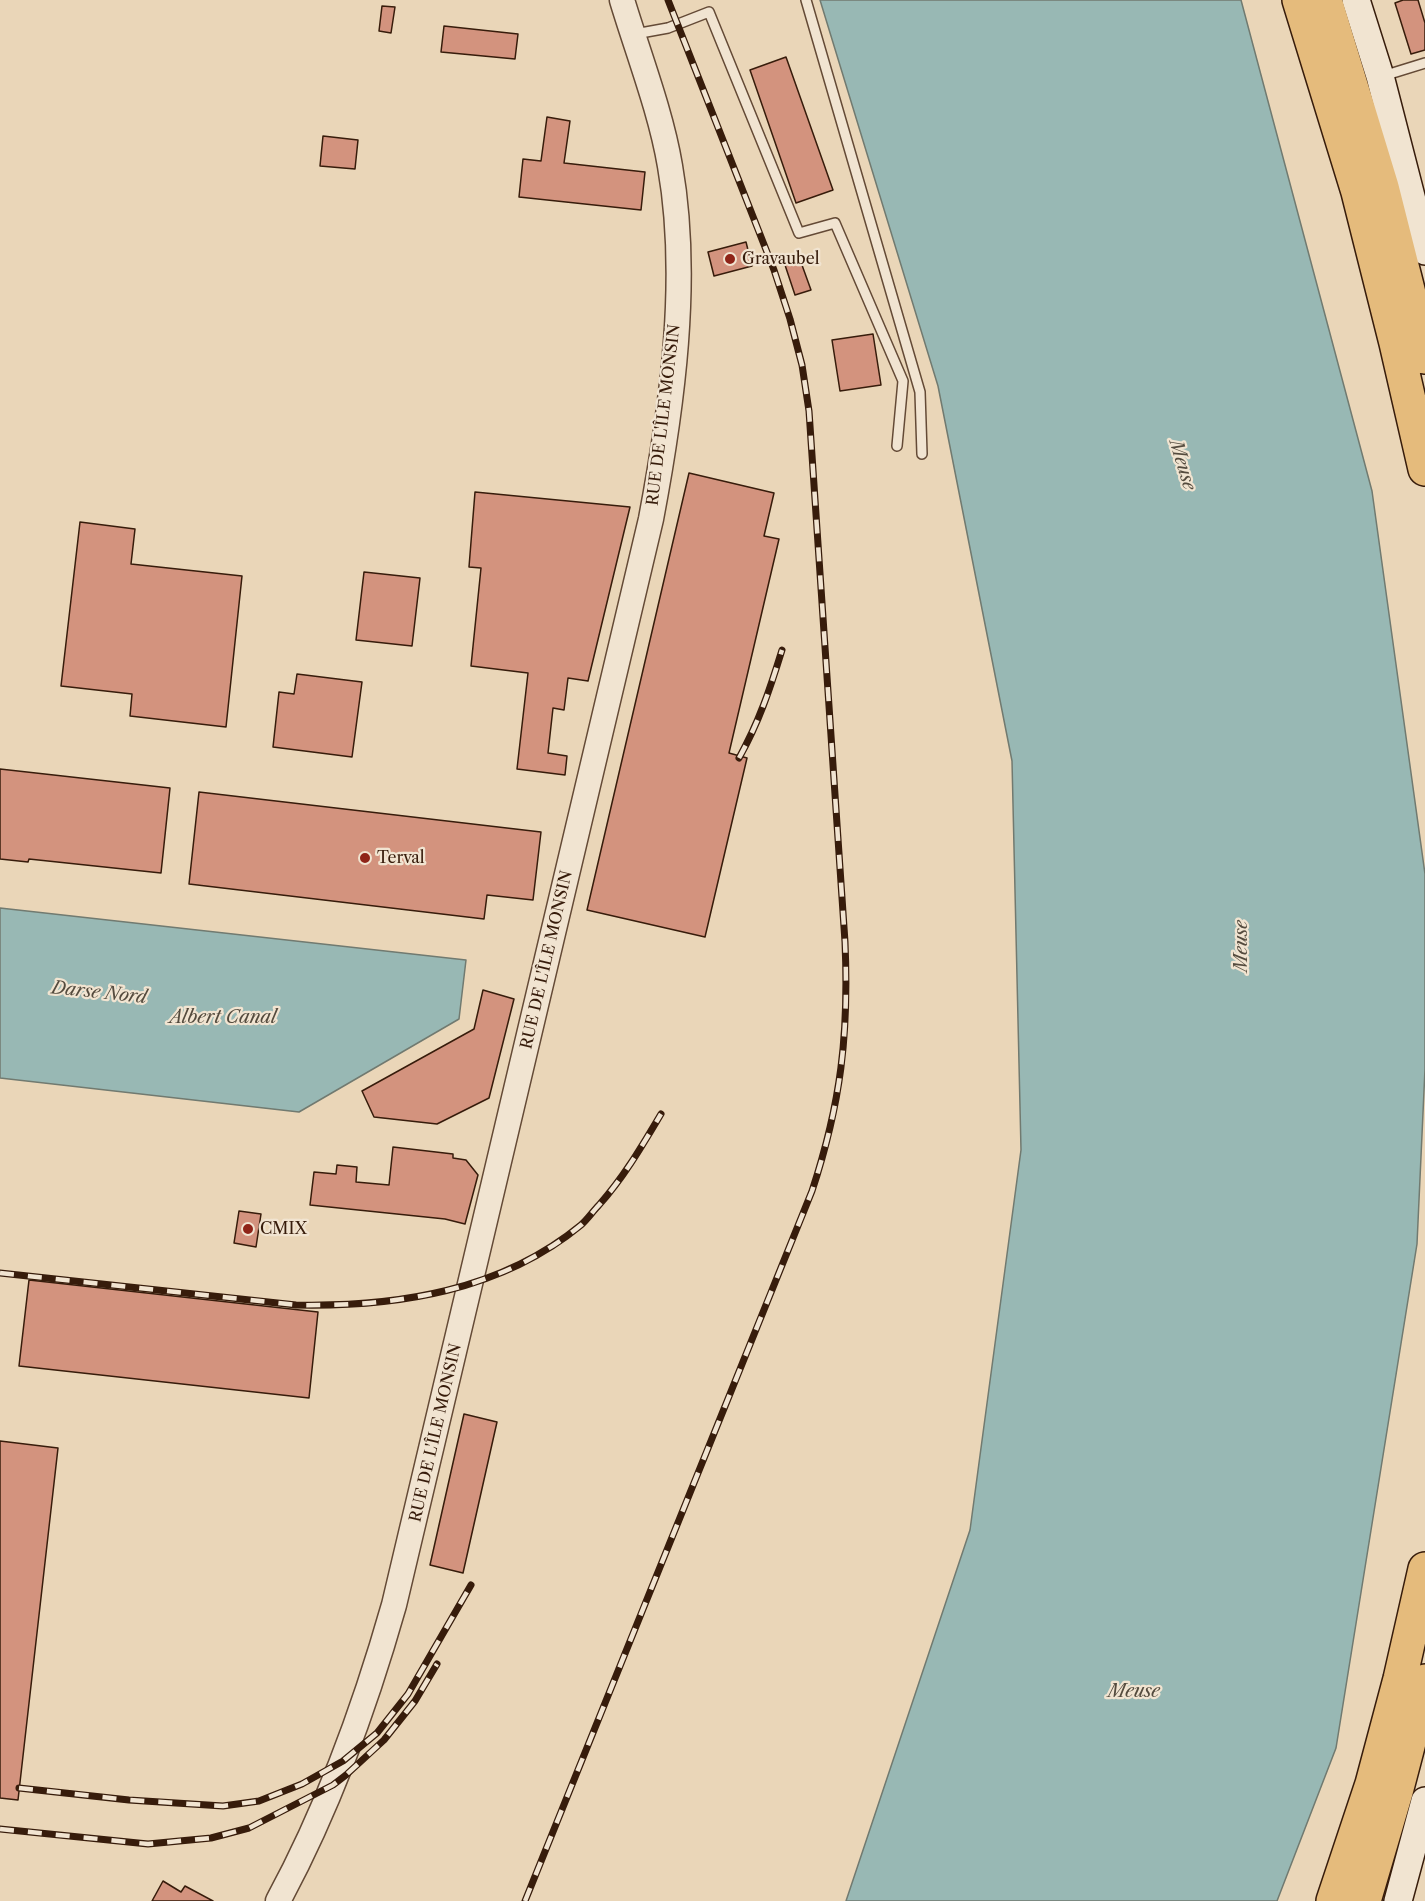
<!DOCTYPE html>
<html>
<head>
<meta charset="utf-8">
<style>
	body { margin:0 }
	canvas { display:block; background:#ead6b8 }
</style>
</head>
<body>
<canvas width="1425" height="1901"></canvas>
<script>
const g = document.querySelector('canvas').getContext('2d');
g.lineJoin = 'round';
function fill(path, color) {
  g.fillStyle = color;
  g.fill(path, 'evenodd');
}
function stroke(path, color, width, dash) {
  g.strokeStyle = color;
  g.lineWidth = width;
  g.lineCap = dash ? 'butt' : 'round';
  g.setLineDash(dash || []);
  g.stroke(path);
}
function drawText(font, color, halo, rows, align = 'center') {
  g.font = font + ' "Libre Caslon Text",serif';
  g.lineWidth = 4.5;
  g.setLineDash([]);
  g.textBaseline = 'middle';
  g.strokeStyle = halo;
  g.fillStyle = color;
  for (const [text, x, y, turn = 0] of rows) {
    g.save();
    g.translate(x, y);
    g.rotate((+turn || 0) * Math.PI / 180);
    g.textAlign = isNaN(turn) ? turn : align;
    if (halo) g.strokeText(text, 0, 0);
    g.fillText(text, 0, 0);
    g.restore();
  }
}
const water = new Path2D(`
	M820,0H1241L1372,491L1425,874V1069L1417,1244L1336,1748L1277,1901H846L970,1530L1021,1150L1012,761L938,386Z
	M0,908L466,960L459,1019L299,1112L0,1078Z`);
const building = new Path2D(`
	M1403,0H1418L1425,23V50L1411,54L1395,3Z
	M382,6L395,7L391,33L379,31Z
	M444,26L518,34L515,59L441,52Z
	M786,57L833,190L796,203L750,70Z
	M547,117L570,121L564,163L645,172L641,210L519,197L523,159L541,161Z
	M323,136L358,140L355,169L320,166Z
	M746,242L752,266L714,276L708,252Z
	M798,254L811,290L795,295L783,259Z
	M873,334L881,385L840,391L832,340Z
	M689,473L774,493L764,536L779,539L729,753L747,758L705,937L587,910Z
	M475,492L630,507L588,681L568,678L564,710L553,708L548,753L567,756L565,775L517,769L528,673L471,666L481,568L469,567Z
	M80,522L135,529L131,564L242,576L226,727L130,716L132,694L61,686Z
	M364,572L420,578L412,646L356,640Z
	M297,674L362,682L352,757L273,747L279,692L294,694Z
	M0,769L170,788L161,873L29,859L28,862L0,859Z
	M199,792L541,832L533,900L487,895L484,919L189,884Z
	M483,990L514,999L489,1098L437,1124L374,1117L362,1091L474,1029Z
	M393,1147L453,1154V1158L466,1160L478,1175L465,1224L445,1219L310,1205L314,1172L336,1174L337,1165L357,1167L356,1182L389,1185Z
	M239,1211L261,1214L256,1247L234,1243Z
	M29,1280L318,1312L309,1398L19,1366Z
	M464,1414L497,1422L463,1573L430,1565Z
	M0,1441L58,1448L18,1800L0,1798Z
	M163,1881L181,1892L185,1886L213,1901H152Z`);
const service = new Path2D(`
	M806,0L920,392L922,454
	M635,34L668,28L709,12L799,233L835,223L903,381L897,446
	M1383,76L1425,63`);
const tertiary = new Path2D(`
	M278,1901C329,1807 365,1707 394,1605L651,519C672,408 690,279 670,166C661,112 638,53 622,0`);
const secondary = new Path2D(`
	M1356,0L1380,76L1425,251
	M1398,1901L1425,1801`);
const motorway = new Path2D(`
	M1299,0L1358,192L1396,343L1425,469
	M1325,0L1382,187L1425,357
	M1333,1901L1372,1784L1400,1679L1425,1569
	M1364,1901L1396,1792L1425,1681`);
const rail = new Path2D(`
	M739,758C759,722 770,689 782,650
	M0,1273L296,1305C397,1307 501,1291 581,1225C588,1219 593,1211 599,1205C624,1177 642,1146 661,1114
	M19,1788L129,1800L223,1806L259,1801L302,1784L343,1761L377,1733L408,1694L471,1585
	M0,1829L148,1844L211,1838L249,1828L333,1785L346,1775L384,1740L415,1701L437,1664
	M525,1901L812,1191C841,1103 849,1034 845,942L809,411L802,365L790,319L774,270L668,0`);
const markers = [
	[730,259,6,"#8f2418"],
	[365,858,6,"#8f2418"],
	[248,1229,6,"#8f2418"]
];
const poiNames = [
	["Gravaubel",742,259],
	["Terval",377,858],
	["CMIX",260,1229]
];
const streetNames = [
	["RUE DE L'ÎLE MONSIN",664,415,-83],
	["RUE DE L'ÎLE MONSIN",547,960,-77],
	["RUE DE L'ÎLE MONSIN",436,1433,-77]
];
const waterNames = [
	["Meuse",1182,465,73],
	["Meuse",1242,946,-90],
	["Darse Nord",99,993,6],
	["Albert Canal",223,1018],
	["Meuse",1134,1692]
];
fill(water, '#98b8b4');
stroke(water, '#717a70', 1.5);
fill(building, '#d3937e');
stroke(building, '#371c0b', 1.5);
stroke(service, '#644a36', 12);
stroke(tertiary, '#644a36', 27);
stroke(secondary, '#371c0b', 30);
stroke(motorway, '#371c0b', 36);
stroke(service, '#f1e4d1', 9);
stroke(tertiary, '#f1e4d1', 24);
stroke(secondary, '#f1e4d1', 27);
stroke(motorway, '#e5bb7c', 33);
stroke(rail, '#371c0b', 7);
stroke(rail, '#f1e4d1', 4.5, [14]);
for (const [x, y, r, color] of markers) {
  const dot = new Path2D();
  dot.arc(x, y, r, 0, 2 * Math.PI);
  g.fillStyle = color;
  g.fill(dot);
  stroke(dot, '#f1e4d1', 2);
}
drawText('16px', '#371c0b', '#f1e4d1', poiNames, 'left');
drawText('16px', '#371c0b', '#f1e4d1', streetNames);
drawText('italic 18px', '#544b3e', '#f1e4d1', waterNames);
</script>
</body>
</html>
